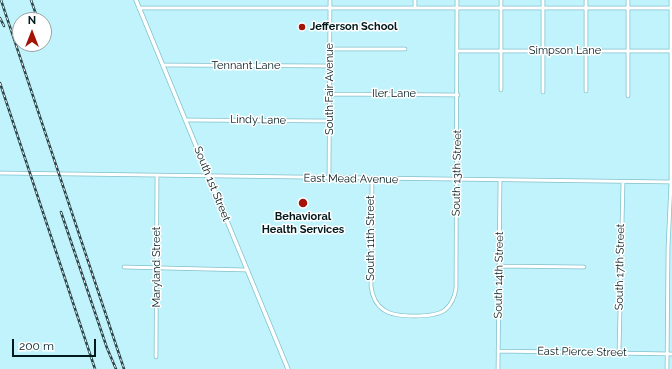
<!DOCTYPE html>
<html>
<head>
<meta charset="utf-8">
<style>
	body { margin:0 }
	#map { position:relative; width:672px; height:369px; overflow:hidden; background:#c0f3fc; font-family:Raleway,sans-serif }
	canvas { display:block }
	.north { position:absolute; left:12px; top:12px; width:40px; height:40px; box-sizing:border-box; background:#fff; border:1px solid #99a3a5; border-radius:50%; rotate:0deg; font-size:11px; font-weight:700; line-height:16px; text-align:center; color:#011a1e }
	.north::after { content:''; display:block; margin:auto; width:14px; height:18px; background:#a51206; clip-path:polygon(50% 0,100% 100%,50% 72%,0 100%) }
	.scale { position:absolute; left:12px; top:339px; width:84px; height:18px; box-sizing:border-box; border:2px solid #011a1e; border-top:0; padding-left:5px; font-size:12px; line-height:14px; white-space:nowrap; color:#011a1e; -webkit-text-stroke:3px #fff; paint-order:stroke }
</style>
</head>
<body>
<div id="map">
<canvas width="672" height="369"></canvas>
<div class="north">N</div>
<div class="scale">200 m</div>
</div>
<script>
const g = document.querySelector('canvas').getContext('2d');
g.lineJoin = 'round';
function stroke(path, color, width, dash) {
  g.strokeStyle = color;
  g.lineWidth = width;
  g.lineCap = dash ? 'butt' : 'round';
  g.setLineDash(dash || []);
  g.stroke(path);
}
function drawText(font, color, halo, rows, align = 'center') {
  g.font = font + ' Raleway,sans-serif';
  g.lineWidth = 3;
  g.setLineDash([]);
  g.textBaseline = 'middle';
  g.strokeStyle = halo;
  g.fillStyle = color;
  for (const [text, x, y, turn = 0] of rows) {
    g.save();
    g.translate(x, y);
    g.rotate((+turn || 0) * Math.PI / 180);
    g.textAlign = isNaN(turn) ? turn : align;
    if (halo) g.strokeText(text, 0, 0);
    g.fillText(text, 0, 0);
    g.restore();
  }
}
const minor = new Path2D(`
	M501,0V90
	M543,0V92
	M586,0V91
	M628,0V96
	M415,7V0
	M139,8H672
	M330,49H405
	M457,51H672
	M163,65L330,66
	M330,94L458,95
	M186,120L330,121
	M0,173L672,182
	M329,179L330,0
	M372,179L371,286C372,295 376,305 384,310C395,318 434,318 445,310C452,304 455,296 456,288L457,0
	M498,266L584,267
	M124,267L247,270
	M498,351L672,354
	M619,352L623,182
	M156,357L157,176
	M498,369L500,180
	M667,369L668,248L671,182V0`);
const major = new Path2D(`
	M136,0L288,369`);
const rail = new Path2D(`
	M1,0L124,369
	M31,0L38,20
	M0,18L4,26
	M0,83L95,369
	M61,212L107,348L116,369`);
const markers = [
	[302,27,4,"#a51206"],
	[303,203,5,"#a51206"]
];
const poiNames = [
	["Jefferson School",310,27],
	["Behavioral",303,217,"center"],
	["Health Services",303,230,"center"]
];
const streetNames = [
	["Simpson Lane",565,51],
	["Tennant Lane",246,66],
	["South Fair Avenue",330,89,-90],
	["Iler Lane",394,94],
	["Lindy Lane",258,120,1],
	["South 13th Street",457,173,-89],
	["East Mead Avenue",351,179,1],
	["South 1st Street",212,184,68],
	["South 11th Street",371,238,-90],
	["Maryland Street",157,267,-90],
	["South 17th Street",620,267,-89],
	["South 14th Street",499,275,-89],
	["East Pierce Street",582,352,1]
];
stroke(minor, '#81c0cb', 4.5);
stroke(major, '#81c0cb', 5);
stroke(minor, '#fff', 3);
stroke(major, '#fff', 3.5);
stroke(rail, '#27454a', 2.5);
stroke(rail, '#fff', 1, [3]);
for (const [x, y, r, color] of markers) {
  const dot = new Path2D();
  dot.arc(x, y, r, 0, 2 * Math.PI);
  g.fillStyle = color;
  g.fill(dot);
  stroke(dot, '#fff', 1.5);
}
drawText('bold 11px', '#011a1e', '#fff', poiNames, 'left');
drawText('11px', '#011a1e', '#fff', streetNames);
</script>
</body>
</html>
